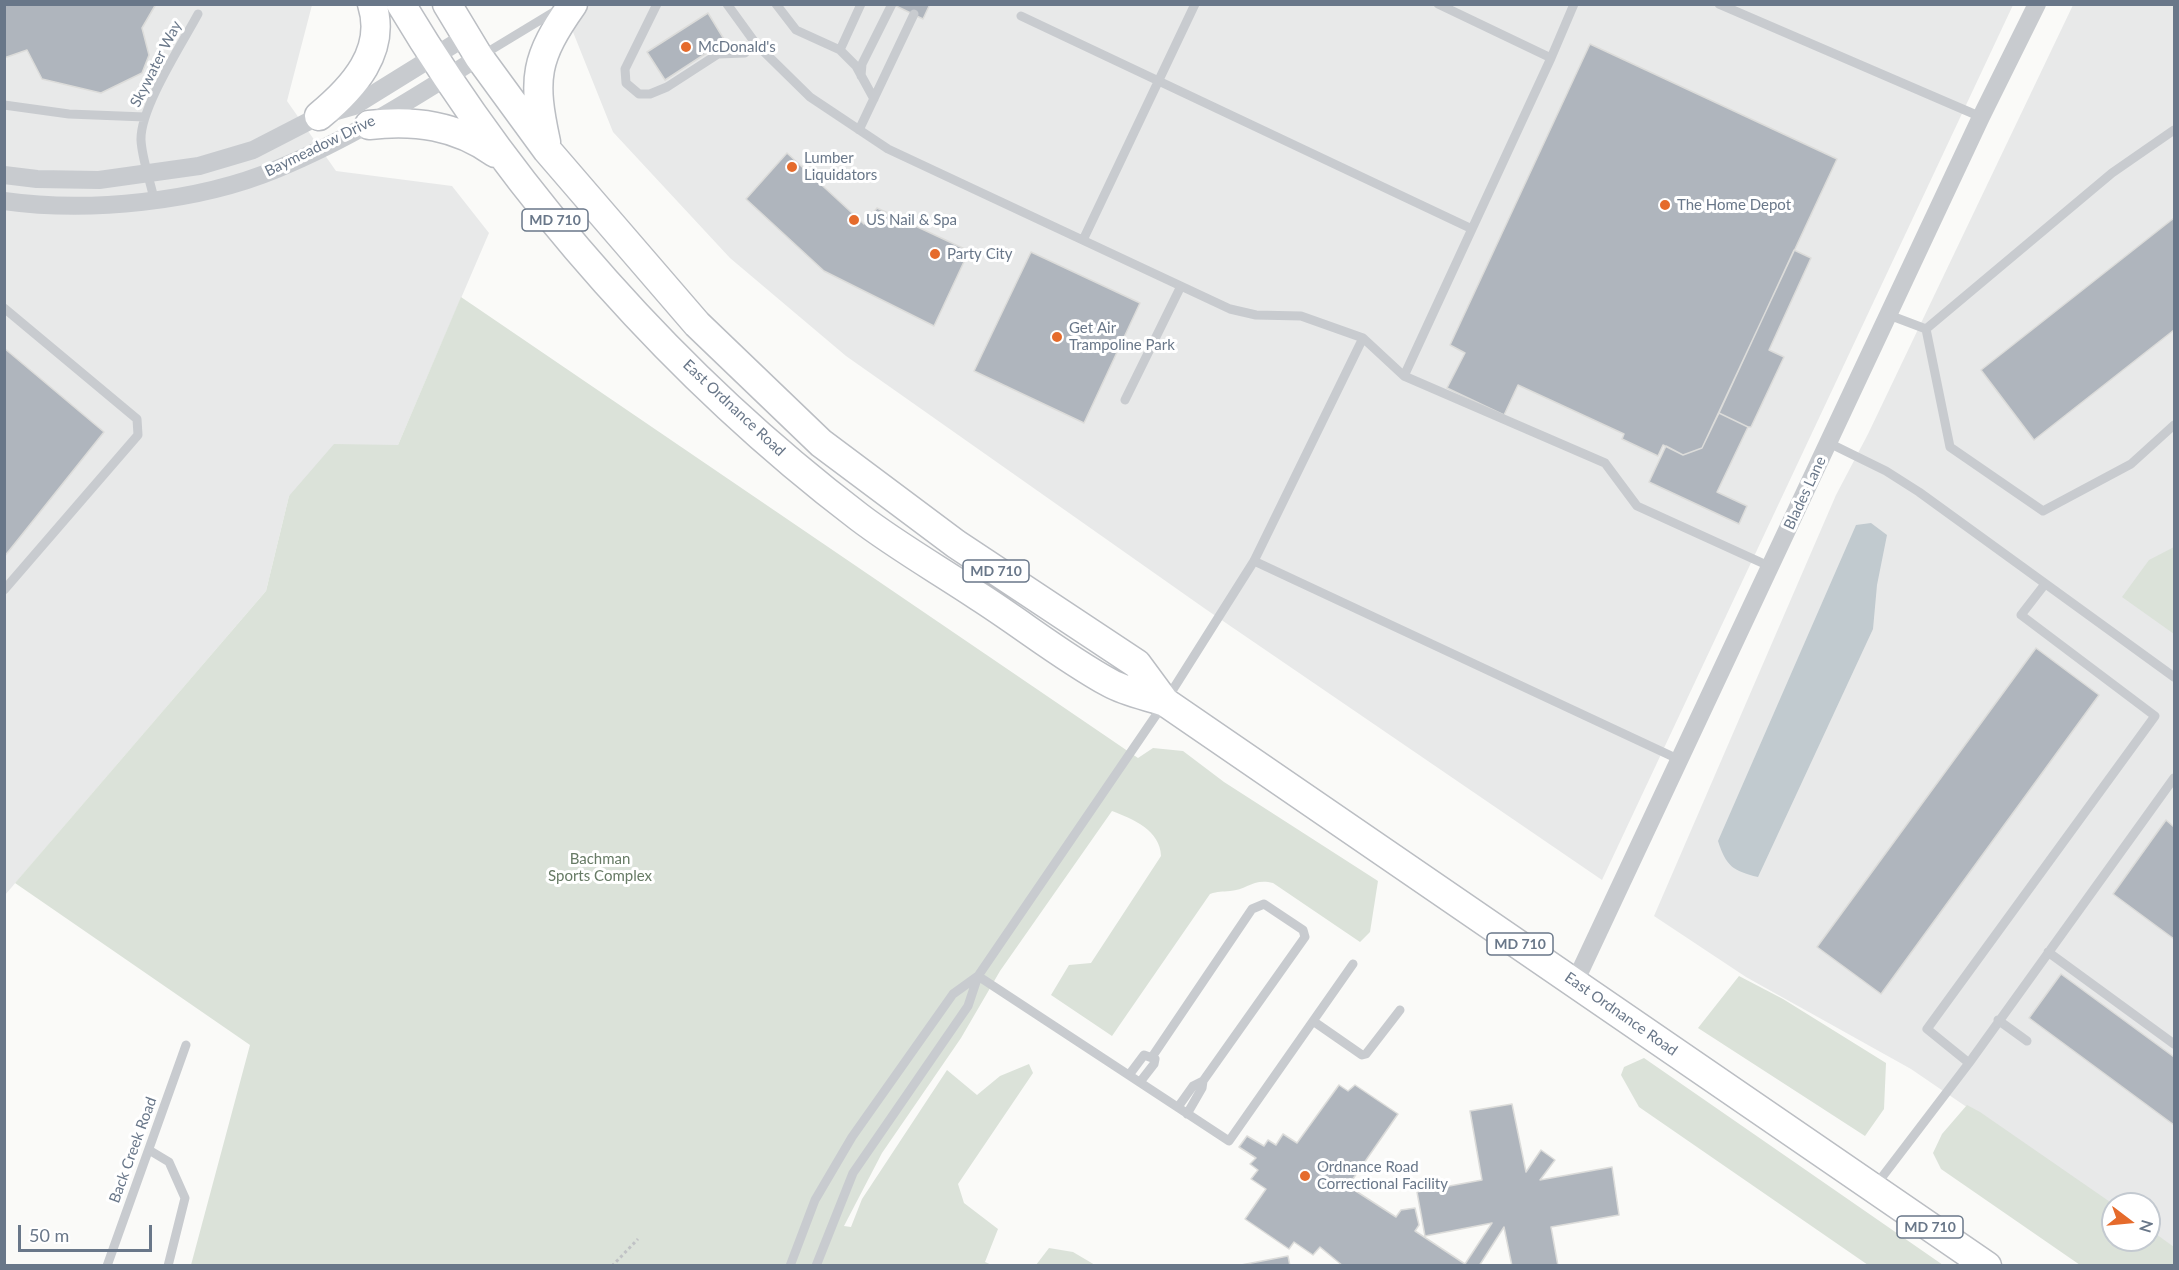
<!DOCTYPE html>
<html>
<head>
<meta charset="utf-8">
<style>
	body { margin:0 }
	#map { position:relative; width:2179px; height:1270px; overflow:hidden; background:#fafaf8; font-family:Lato,sans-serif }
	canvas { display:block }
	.frame { position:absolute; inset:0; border:6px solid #697789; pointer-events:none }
	.north { position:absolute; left:2101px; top:1192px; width:60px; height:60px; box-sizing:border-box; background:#fff; border:2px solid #c3c9d0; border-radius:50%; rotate:106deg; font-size:16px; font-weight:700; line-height:24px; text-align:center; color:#697789 }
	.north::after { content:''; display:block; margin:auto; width:21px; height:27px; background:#e56b2c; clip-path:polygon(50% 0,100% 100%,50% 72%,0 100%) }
	.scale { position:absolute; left:18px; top:1225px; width:134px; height:27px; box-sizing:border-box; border:3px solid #697789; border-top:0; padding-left:8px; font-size:18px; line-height:21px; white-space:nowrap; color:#697789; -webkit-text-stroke:4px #fff; paint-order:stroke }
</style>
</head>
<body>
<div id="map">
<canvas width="2179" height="1270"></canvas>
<div class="frame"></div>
<div class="north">N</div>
<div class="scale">50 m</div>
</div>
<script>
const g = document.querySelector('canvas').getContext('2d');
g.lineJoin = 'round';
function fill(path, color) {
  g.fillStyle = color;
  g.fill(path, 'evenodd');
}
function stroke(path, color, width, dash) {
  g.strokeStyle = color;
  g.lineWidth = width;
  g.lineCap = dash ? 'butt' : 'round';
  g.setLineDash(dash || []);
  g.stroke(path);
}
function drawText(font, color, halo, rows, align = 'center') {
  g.font = font + ' Lato,sans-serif';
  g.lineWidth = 6;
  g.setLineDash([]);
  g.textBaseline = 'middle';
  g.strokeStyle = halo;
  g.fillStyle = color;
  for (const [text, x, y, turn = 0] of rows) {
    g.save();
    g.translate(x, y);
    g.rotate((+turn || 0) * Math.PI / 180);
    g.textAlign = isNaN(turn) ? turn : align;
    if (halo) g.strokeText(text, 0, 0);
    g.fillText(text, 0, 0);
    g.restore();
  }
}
const built = new Path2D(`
	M5,5H312L287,101L336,171L452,186L489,233L398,445L289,496L266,591L5,895Z
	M554,5H2013L1602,880L1204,608L846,356L730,258L613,132L571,27Z
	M2073,5H2174V1248L2149,1231V1204H2113V1207L1911,1069L1746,977L1654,916L1836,495L1868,434Z`);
const green = new Path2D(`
	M461,297L1138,758L1153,748L1183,751L1224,782L1378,881L1370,932L1360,942L1273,883C1253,878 1247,890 1230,891C1222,892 1218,891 1210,894L1112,1036L1051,995L1069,965L1091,963L1161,856C1160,830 1133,819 1112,811L1000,971L961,1038L882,1153L844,1226L851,1227L862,1199L947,1070L977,1095L1000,1076L1029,1064L1033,1073L958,1184L964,1203L998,1229L985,1262L994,1266L191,1265L250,1045L15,883L266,591L289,496L334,444L398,445Z
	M2174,547V634L2122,597L2149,560Z
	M1739,976L1783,999L1886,1063L1884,1109L1865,1136L1698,1028Z
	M1644,1058L1943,1265H1868L1639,1107L1621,1075L1624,1067Z
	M1967,1105L1980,1112L2113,1204V1240H2149V1229L2174,1247V1265H2080L1941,1169L1933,1153L1942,1134Z
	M1049,1248L1073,1252L1095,1265H1036Z`);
const water = new Path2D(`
	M1871,523L1887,535L1877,585L1873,629L1758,877C1733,871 1726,866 1718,841L1856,525Z`);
const building = new Path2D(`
	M4,4H156L142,28L149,55L142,73L101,93L42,79L27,50L4,58Z
	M892,4H930L923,19Z
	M708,13L725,41L665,80L647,52Z
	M1590,44L1837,159L1702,448L1683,455L1663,445L1658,456L1622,439L1624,434L1518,385L1504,415L1447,388L1465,353L1450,345Z
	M787,153L864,224L877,208L969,251L934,326L824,271L746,199Z
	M2174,218V330L2034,440L1981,370Z
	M1794,250L1811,258L1769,350L1784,357L1751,427H1748L1719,413Z
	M1031,252L1140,303L1084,423L974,371Z
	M4,348L104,432L4,557Z
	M1719,413L1748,427L1717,492L1747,506L1739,524L1649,482L1666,446L1683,455L1702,448Z
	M2036,648L2099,695L1881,994L1817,947Z
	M2166,820L2174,827V939L2113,894Z
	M2061,974L2174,1057V1125L2029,1018Z
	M1339,1085L1348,1091L1355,1085L1398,1114L1348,1186L1396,1217L1401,1210L1415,1208L1419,1225L1415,1231L1465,1264L1492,1223L1425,1236L1417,1192L1482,1180L1470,1111L1512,1104L1526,1172L1541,1150L1555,1160L1540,1180L1612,1167L1619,1215L1551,1227L1558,1266H1512L1504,1227L1479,1266H1343L1320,1247L1313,1255L1294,1242L1289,1249L1245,1219L1266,1189L1251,1179L1258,1170L1250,1164L1256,1158L1239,1147L1247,1136L1264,1146L1268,1140L1276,1145L1283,1134L1297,1143Z
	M1288,1256L1290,1266H1241V1265Z`);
const path = new Path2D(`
	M612,1266L638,1239`);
const lane = new Path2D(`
	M657,4L625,69L626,83L639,94H650L667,87L718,54L745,53
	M727,4L756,44L810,97L888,149L1230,309L1256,315L1301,316L1363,338L1254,561L1165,702L978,976L1229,1141L1353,964
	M776,4L796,30L840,50
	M861,4L840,50L856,66L874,99
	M1438,4L1551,58L1574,4
	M1719,4L1981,117
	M1021,16L1472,229
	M481,56L557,10
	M861,76L862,64L892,4
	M4,105L69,114L145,117
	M859,130L914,14
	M154,199C150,180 142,159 141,140C140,108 182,44 198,14
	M1083,240L1195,4
	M4,308L137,419L138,435L4,590
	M1889,315L1926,329
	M1926,329L1950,447L2043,511L2131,464L2174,425
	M1926,329L2112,173L2174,130
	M1363,338L1404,376L1605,463L1637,506L1771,567
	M1404,376L1551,58
	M1125,400L1181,286
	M1829,443L1886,471L1919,492L2174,677
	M1254,561L1680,760
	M2048,952L2174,1044
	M1998,1020L2027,1041
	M1313,1021L1362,1055L1366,1054L1400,1010
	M1152,1057L1252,909L1264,904L1303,930L1305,937L1203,1081L1202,1088L1187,1114
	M1969,1063L1927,1029L2155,716L2021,615L2045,584
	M1129,1075L1144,1055L1155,1059L1154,1064L1140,1082
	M1178,1107L1193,1086L1203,1081
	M149,1150L169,1162L185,1198L168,1266
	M1876,1185L1969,1063L2174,778
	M107,1266L186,1045
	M790,1266L815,1200L852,1137L953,994L978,976
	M816,1266L853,1173L968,1006L978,976`);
const street = new Path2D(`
	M4,175L37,179L99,180L199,166L253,150L319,116L354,106L467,36
	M4,201C89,213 198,202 277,169C348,140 414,98 479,57
	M1575,982L1981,117L2037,4`);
const primary = new Path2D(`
	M401,4C517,198 679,380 859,517C897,546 939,570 978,596C1022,624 1064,658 1110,683C1126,692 1147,696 1165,702L1987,1266
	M447,4L479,57L547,150L697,324L821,443L956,544L1137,664L1165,702
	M319,116C353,88 387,51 372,4
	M369,125C415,120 456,125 495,153
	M546,142C532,78 535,58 573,4`);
const markers = [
	[686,47,6,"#e56b2c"],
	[792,167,6,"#e56b2c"],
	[1665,205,6,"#e56b2c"],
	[854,220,6,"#e56b2c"],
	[935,254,6,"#e56b2c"],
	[1057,337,6,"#e56b2c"],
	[1305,1176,6,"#e56b2c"]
];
const shields = [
	[555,220,66],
	[996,571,66],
	[1520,944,66],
	[1930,1227,66]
];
const shieldNames = [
	["MD 710",555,220],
	["MD 710",996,571],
	["MD 710",1520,944],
	["MD 710",1930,1227]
];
const poiNames = [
	["McDonald's",698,47],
	["Lumber",804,158],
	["Liquidators",804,175],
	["The Home Depot",1677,205],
	["US Nail & Spa",866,220],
	["Party City",947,254],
	["Get Air",1069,328],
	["Trampoline Park",1069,345],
	["Ordnance Road",1317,1167],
	["Correctional Facility",1317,1184]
];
const streetNames = [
	["Skywater Way",156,64,-63],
	["Baymeadow Drive",320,146,-26],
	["East Ordnance Road",734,408,43],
	["Blades Lane",1805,493,-65],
	["East Ordnance Road",1621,1014,35],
	["Back Creek Road",133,1150,-70]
];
const parkNames = [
	["Bachman",600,859],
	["Sports Complex",600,876]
];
fill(built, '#e8e9e9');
fill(green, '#dbe2d9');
fill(water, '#c1cacf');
fill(building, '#afb5bd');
stroke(building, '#dcdcda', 1.5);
stroke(primary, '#bbbec3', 31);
stroke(path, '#c0c2c5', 3, [3, 3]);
stroke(lane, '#c8cbcf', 9);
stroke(street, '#c8cbcf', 18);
stroke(primary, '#fff', 28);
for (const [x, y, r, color] of markers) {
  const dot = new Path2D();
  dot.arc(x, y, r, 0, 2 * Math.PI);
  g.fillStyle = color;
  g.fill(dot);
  stroke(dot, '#fff', 2);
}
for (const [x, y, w] of shields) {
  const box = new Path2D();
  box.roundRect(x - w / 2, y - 11, w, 22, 4.5);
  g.fillStyle = '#fff';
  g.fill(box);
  stroke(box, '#697789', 1.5);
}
drawText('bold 14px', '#697789', null, shieldNames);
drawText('15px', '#697789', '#fff', poiNames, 'left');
drawText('15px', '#697789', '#fff', streetNames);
drawText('15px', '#667a64', '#fff', parkNames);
</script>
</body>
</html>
